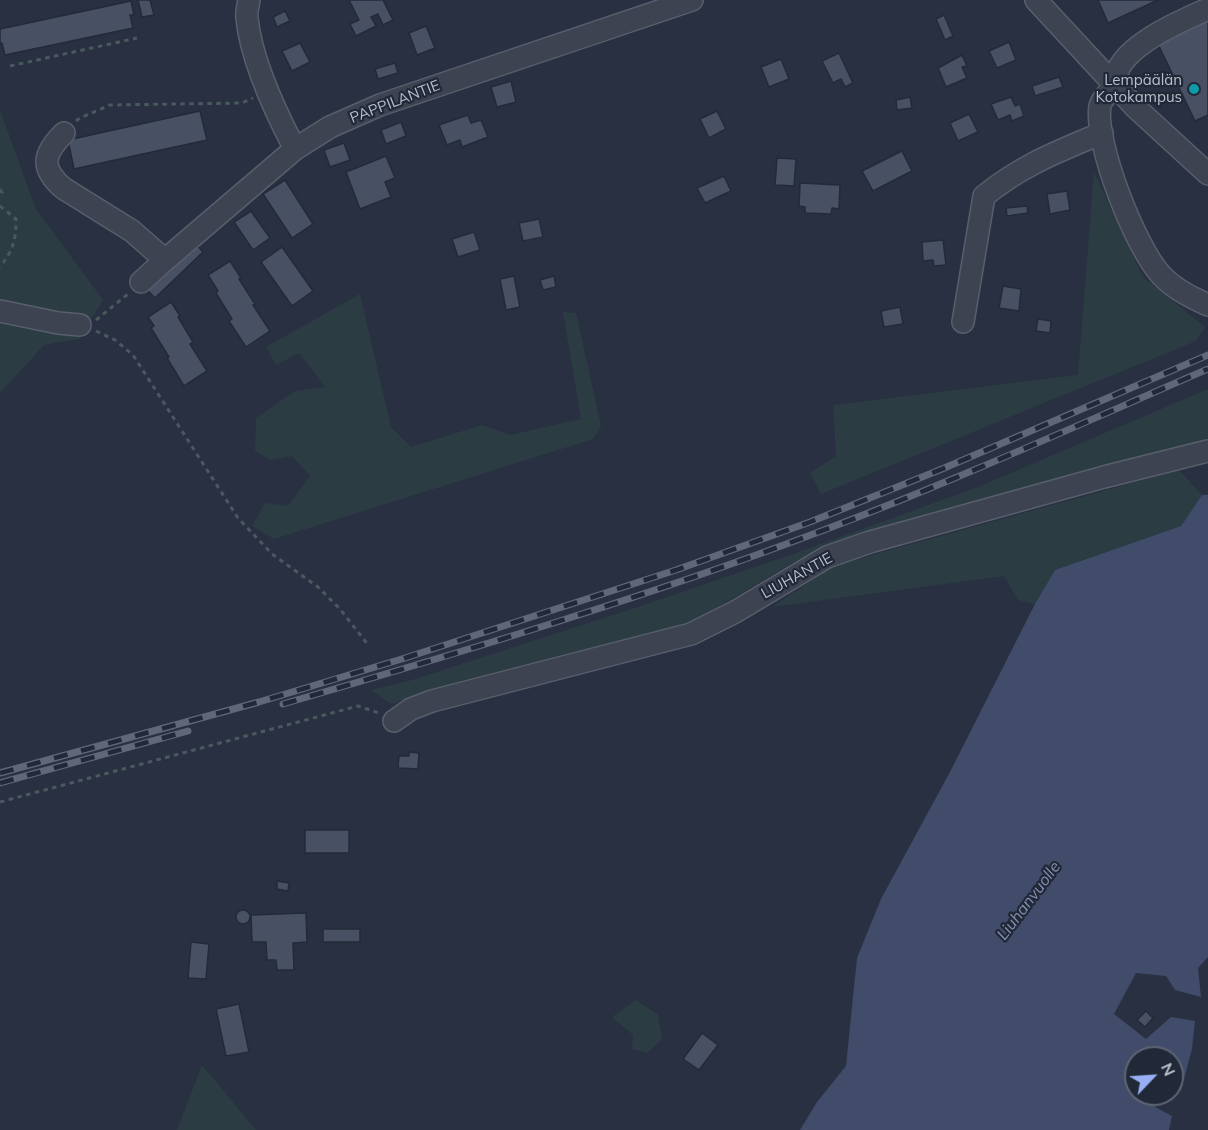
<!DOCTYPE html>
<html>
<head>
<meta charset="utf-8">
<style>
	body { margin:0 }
	#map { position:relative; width:1208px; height:1130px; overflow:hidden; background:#293042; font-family:Mulish,sans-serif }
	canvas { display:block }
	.north { position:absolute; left:1124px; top:1046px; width:60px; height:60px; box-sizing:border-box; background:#212837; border:2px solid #5e6472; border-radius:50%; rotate:65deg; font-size:16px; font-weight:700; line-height:24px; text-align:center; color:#babfcb }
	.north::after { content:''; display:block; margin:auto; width:21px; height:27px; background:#98b0f3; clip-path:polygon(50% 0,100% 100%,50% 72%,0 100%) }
</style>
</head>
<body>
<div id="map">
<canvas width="1208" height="1130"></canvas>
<div class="north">N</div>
</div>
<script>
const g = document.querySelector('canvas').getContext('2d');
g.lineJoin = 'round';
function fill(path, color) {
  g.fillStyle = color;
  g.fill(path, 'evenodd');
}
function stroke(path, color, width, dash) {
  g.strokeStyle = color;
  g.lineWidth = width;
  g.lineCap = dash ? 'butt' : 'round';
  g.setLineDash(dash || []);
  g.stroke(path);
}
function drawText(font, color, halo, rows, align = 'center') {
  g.font = font + ' Mulish,sans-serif';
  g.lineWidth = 4.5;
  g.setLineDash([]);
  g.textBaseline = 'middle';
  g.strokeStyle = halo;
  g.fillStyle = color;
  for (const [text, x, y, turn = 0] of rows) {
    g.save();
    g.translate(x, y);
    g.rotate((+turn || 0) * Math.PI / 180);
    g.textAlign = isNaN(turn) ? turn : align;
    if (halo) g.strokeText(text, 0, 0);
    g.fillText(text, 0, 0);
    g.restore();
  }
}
const green = new Path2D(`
	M0,110L36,209L103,300L79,339L44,345L0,393Z
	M1094,172L1143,277L1205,327L1196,341L821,494L810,473L836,456L833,405L1078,375Z
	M360,294L391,427L411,447L482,425L510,435L581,419L563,312L576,313L601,426L593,439L274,539L252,526L265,503L288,506L310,476L292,456L270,460L255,451L256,418L295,391L325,387L299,353L276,365L266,347Z
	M1208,389V442L837,545L794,562L682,628L391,704L371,690L412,680L644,605L796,553L978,487Z
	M1179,470L1202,495L1181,526L1055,570L1035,604L1018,600L1004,576L772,607L833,566Z
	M636,1000L658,1015L662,1039L647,1053L632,1049L633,1035L612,1017Z
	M202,1065L256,1130H177Z`);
const water = new Path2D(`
	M1202,495H1208V957L1198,968L1201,997L1175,990L1166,976L1136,973L1114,1014L1146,1039L1171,1017L1195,1021L1192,1049L1181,1090L1172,1091V1058H1136V1094H1158L1155,1107L1172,1116L1169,1130H800L817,1102L846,1066L857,958L881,899L951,770L1035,604L1055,570L1181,526Z`);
const building = new Path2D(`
	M138,0H150L154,15L142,17Z
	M349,0H383L393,20L383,25L378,14L371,17L376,26L356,36L350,24L359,20Z
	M1098,0H1158L1108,23Z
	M131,1L134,15H130L133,28L5,55L2,43L0,44V29Z
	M285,11L290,21L277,27L273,17Z
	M944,15L953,36L945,40L936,19Z
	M1208,17V115L1195,121L1157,42Z
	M426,26L435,48L417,55L409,33Z
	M1009,42L1016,60L997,68L989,51Z
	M300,43L310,62L292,71L282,51Z
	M839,53L853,83L845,87L841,79L833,83L822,61Z
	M962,55L967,66L962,67L967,78L946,87L938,68Z
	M781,59L789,79L769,87L761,67Z
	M395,63L398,73L378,79L375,69Z
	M1059,77L1063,87L1035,96L1032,86Z
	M511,81L516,102L497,107L491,87Z
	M910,97L912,108L897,110L896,100Z
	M1011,97L1015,106L1020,104L1024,116L1012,121L1010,115L998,120L991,104Z
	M200,111L207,140L74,169L68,140Z
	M717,111L726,129L709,138L700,119Z
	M969,114L978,132L958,141L950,123Z
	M468,115L471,123L481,120L488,137L462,147L460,140L447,145L439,125Z
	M401,122L406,136L386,144L381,130Z
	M344,143L350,160L330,167L324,150Z
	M902,151L912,171L873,191L862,171Z
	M386,156L395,178L385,182L391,197L360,209L346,172Z
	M777,158L796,159L794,186L775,185Z
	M724,176L731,191L705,203L697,188Z
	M285,180L313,224L292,238L263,194Z
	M800,183L840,185L839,209L832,208L831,214L805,213V207L799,206Z
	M1067,191L1070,210L1050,214L1047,194Z
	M1027,206L1028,213L1007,216L1006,208Z
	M251,211L270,238L253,250L234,222Z
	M539,219L543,237L523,241L519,223Z
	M474,232L480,250L458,257L452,239Z
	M943,240L946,265L934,266L933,260L923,261L922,242Z
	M194,242L203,252L155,298L145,288Z
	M282,247L313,291L292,306L261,262Z
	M230,261L241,278L239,279L255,304L253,305L270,331L246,347L229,321L232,319L216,293L218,291L208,275Z
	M514,276L520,307L506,310L500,279Z
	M554,276L556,287L543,290L540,280Z
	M1003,286L1021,289L1019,311L999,308Z
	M171,302L180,316L178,317L193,342L190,344L207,371L184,386L167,358L169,357L151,328L154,326L148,317Z
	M900,307L903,324L884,327L881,311Z
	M1038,319L1051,321L1050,333L1036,331Z
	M409,752L419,753L418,769L398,768L399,756H409Z
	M305,830H349V853H305Z
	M277,881L289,883L288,891L277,889Z
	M236 917a7 7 0 1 1 14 0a7 7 0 1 1-14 0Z
	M306,913L307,942L293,943L294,970H277L276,960H267L266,942H252L251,915Z
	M323,929H360V942H323Z
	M191,942L209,944L206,979L188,978Z
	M239,1004L249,1052L226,1056L216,1009Z
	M1146,1011L1153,1018L1145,1027L1137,1020Z
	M702,1033L718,1045L699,1070L683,1059Z`);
const path = new Path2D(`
	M10,66L137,38
	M76,121L80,118L110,105L242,103L253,98
	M0,189L2,193L0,196
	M0,206L16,219C16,241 13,250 0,267
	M96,320L128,294
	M96,331L115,340L133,355L238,518L272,554L318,587L340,609L369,646
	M0,802L358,706L379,713`);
const minor = new Path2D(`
	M249,0C248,6 246,12 247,18C251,59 276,113 295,149
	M1036,0L1136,108L1208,174
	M1208,9C1181,21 1136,40 1120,66C1117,72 1116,81 1112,87C1109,93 1101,100 1100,106C1094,143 1136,249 1162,276C1174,289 1192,298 1208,305
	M64,133C44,153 39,167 63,188L132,231L165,260
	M141,282L165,260L295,149L330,127L380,105L692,0
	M0,311L58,323L80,325
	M963,322L984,196C1022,165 1057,152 1102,133
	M394,721L411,709L432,701L691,634L735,612L827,557L870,542L1104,477L1208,451`);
const rail = new Path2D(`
	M283,704C462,652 641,599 816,533C948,484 1078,425 1208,369
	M0,773L259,702L405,658L676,570L810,522L942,469L1208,355
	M0,783L188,731`);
const markers = [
	[1194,89,6,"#0f9aa8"]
];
const poiNames = [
	["Lempäälän",1182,80],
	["Kotokampus",1182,97]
];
const streetNames = [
	["PAPPILANTIE",395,102,-21],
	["LIUHANTIE",797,576,-29]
];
const waterNames = [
	["Liuhanvuolle",1029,901,-53]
];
fill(green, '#2b3d43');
fill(water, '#404c6a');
fill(building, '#485063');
stroke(building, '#232a39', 1.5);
stroke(minor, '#585e6c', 24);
stroke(path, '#495a5f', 3, [4.5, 4.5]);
stroke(minor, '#3d4351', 21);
stroke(rail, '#5f6778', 7);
stroke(rail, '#212837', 4.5, [14]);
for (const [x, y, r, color] of markers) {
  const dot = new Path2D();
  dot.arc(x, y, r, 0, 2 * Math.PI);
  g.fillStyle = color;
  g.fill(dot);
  stroke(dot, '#212837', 2);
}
drawText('15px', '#babfcb', '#212837', poiNames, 'right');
drawText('15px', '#babfcb', '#212837', streetNames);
drawText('italic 16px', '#8391b1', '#212837', waterNames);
</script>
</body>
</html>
